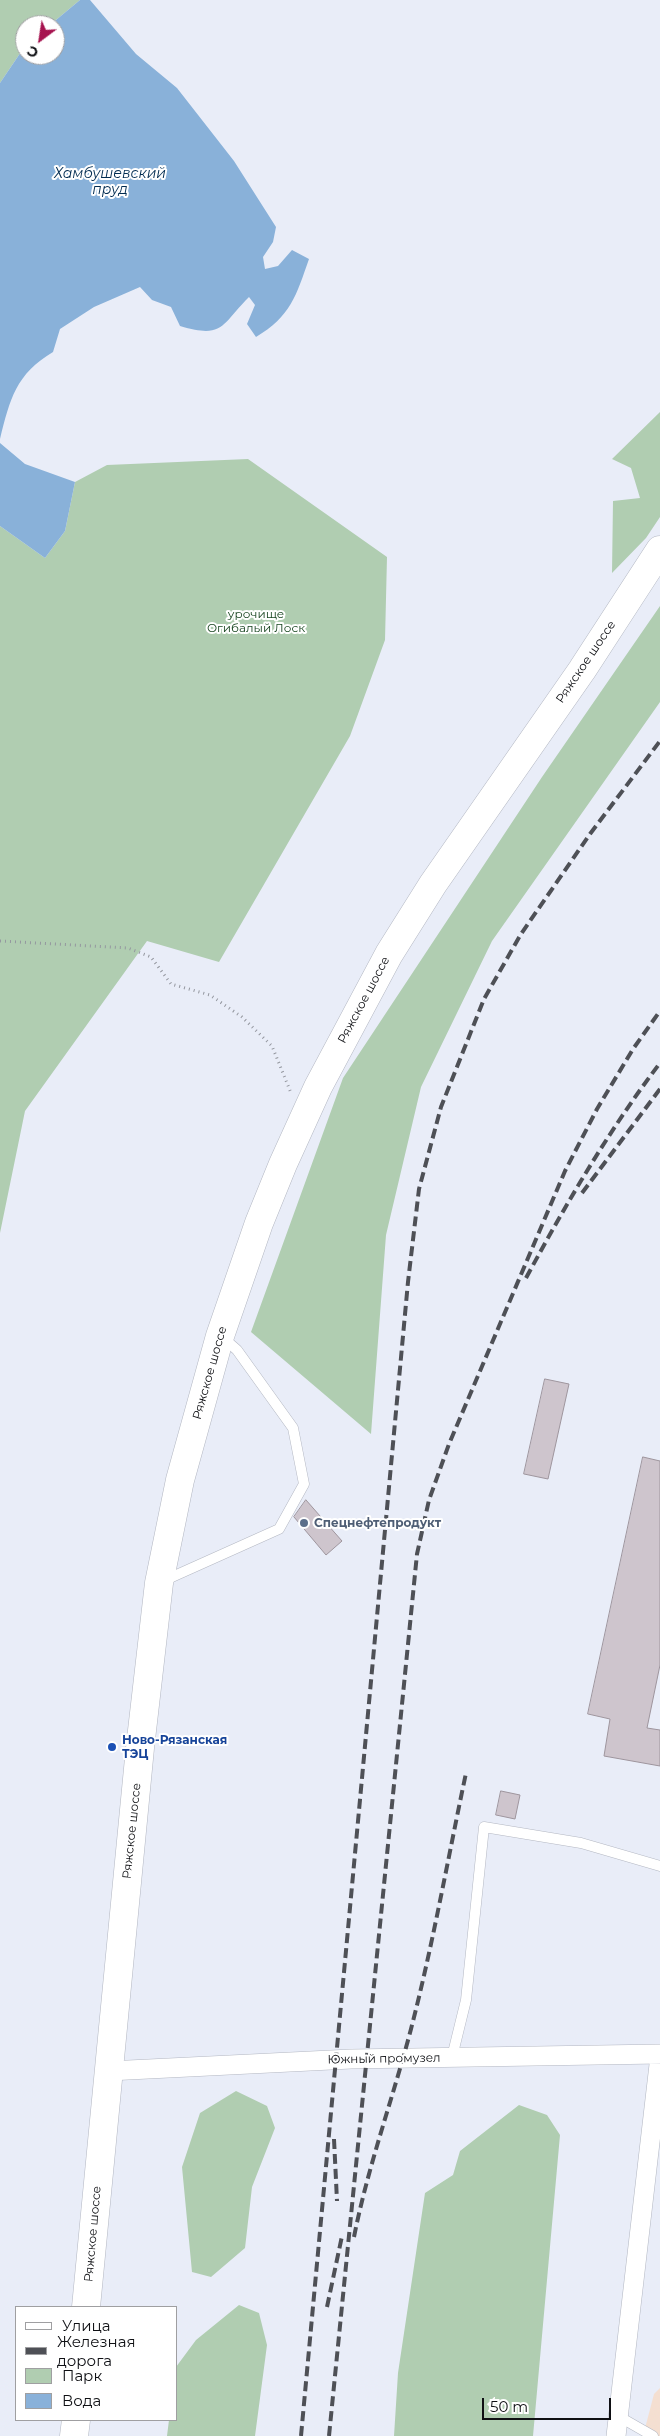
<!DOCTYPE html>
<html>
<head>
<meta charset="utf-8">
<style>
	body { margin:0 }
	#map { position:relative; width:660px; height:2436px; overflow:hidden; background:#e9edf8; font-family:Montserrat,sans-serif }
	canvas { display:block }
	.legend { position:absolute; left:15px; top:2306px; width:162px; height:115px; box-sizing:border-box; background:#fff; border:1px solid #9f9fa1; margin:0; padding:6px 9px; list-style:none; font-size:15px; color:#0f1014 }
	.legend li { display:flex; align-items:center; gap:10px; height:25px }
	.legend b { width:25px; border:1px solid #9f9fa1 }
	.north { position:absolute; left:15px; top:15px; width:50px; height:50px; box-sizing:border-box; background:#fff; border:1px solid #9f9fa1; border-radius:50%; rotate:211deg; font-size:14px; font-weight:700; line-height:20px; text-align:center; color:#0f1014 }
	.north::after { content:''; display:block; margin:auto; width:18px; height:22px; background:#a6134f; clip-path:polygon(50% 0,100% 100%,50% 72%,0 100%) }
	.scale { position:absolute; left:482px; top:2398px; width:129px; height:22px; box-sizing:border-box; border:2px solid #0f1014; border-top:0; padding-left:6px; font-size:15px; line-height:18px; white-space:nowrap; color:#0f1014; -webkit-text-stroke:4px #fff; paint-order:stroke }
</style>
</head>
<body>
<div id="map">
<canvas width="660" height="2436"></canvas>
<ul class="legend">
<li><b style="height:6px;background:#fff"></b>Улица</li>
<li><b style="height:6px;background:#4e5056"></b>Железная дорога</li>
<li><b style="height:14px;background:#b0cdb1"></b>Парк</li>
<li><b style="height:14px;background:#89b1d9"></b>Вода</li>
</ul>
<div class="north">С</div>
<div class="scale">50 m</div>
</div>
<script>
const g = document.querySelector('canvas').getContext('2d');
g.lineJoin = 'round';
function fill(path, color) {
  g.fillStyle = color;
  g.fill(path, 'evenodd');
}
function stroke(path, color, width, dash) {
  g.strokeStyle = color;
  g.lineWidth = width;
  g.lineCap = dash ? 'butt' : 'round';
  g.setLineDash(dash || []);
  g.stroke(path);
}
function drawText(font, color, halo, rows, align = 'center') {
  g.font = font + ' Montserrat,sans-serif';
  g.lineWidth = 4;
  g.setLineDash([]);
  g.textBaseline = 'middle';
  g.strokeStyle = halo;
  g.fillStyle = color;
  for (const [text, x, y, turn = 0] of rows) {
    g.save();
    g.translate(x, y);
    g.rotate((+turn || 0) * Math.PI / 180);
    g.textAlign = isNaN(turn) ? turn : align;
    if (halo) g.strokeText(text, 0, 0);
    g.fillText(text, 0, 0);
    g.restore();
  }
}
const industrial = new Path2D(`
	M660,2388V2436H643L654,2394Z`);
const green = new Path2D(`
	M0,0H80L50,25H25V46L0,83Z
	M660,412V517L646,538L612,573L613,501L640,498L631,468L612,459Z
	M248,459L387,557L385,640L350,736L219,962L147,941L25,1111L0,1233V526L45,558L65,531L75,482L107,465Z
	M660,606V702L492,941L421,1087L386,1235L371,1434L251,1332L343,1078L542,777Z
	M236,2091L267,2106L275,2128L252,2187L245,2248L211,2277L192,2272L182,2167L200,2113Z
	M519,2105L547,2115L560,2135L533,2436H394L398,2373L425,2193L453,2175L460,2151Z
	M239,2305L259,2313L267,2345L255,2436H167L169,2420H176V2367L196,2340Z`);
const water = new Path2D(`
	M80,0H90L136,54L177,88L234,161L276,227L273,242L263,257L265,269L278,266L292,250L309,259C296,296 291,316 256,337L247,324L255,305L249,297C221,325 224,339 180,326L171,307L152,300L140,287L94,307L60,329L53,352C16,374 10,399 0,439V83L25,46V55H55V25H50Z
	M0,443L25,464L75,482L65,531L45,558L0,526Z`);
const building = new Path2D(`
	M545,1379L569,1384L548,1479L524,1474Z
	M643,1457L660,1461V1665L647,1728L660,1730V1766L604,1756L610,1719L588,1714Z
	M306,1500L342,1541L326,1555L294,1517Z
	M501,1791L520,1795L515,1819L496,1815Z`);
const path = new Path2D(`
	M0,941L128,948L151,957L171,984L210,995L242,1017L272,1046L291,1093`);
const service = new Path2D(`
	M163,1581L279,1529L304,1484L293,1428L237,1350L221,1336
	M452,2057L466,2000L484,1827L581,1843L660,1866
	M618,2416L653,2436`);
const minor = new Path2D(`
	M108,2071L351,2059L660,2054
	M616,2436L660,2056`);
const primary = new Path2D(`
	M86,2307L140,1748L159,1583L180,1480L220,1336L259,1223L283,1164L318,1087L389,954L433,884L582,670L660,550
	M74,2436L76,2420`);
const rail = new Path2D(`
	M582,1193L660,1089
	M526,1278C566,1204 609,1130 660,1063
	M334,2139L337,2201
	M354,2237C368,2166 393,2098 411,2029C433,1944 448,1858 466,1773
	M327,2307L342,2236
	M301,2436L408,1282L419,1189L441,1107L484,999L521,934L590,834L660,741
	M329,2436L417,1554L429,1500L449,1444L565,1171L597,1109L633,1049L660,1011`);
const markers = [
	[304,1523,5,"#5c6f8a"],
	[112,1747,5,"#1a4fb4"]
];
const parkNames = [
	["урочище",256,614],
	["Огибалый Лоск",256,628]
];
const streetNames = [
	["Ряжское шоссе",586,662,-56],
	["Ряжское шоссе",364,1000,-62],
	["Ряжское шоссе",210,1373,-74],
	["Ряжское шоссе",132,1831,-84],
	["Южный промузел",384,2059,-1],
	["Ряжское шоссе",93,2234,-85]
];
const serviceNames = [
	["Спецнефтепродукт",314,1523]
];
const transitNames = [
	["Ново-Рязанская",122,1740],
	["ТЭЦ",122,1754]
];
const waterNames = [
	["Хамбушевский",110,174],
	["пруд",110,190]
];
fill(industrial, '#f4dfd1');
fill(green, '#b0cdb1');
fill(water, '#89b1d9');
fill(building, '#cec5cd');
stroke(building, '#9e959d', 1);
stroke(service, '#b3b7c2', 11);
stroke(minor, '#b3b7c2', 20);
stroke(primary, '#b3b7c2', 29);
stroke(path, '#94979f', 3, [1, 4]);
stroke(service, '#fff', 10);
stroke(minor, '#fff', 19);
stroke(primary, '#fff', 28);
stroke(rail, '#4e5056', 4, [10, 5]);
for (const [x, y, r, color] of markers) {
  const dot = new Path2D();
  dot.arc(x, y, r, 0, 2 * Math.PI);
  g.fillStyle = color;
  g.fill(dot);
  stroke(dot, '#fff', 2);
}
drawText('12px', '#103f19', '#fff', parkNames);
drawText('12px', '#0f1014', '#fff', streetNames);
drawText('bold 12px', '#4e5e75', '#fff', serviceNames, 'left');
drawText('bold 12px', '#164399', '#fff', transitNames, 'left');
drawText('italic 14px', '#002b50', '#fff', waterNames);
</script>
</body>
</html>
